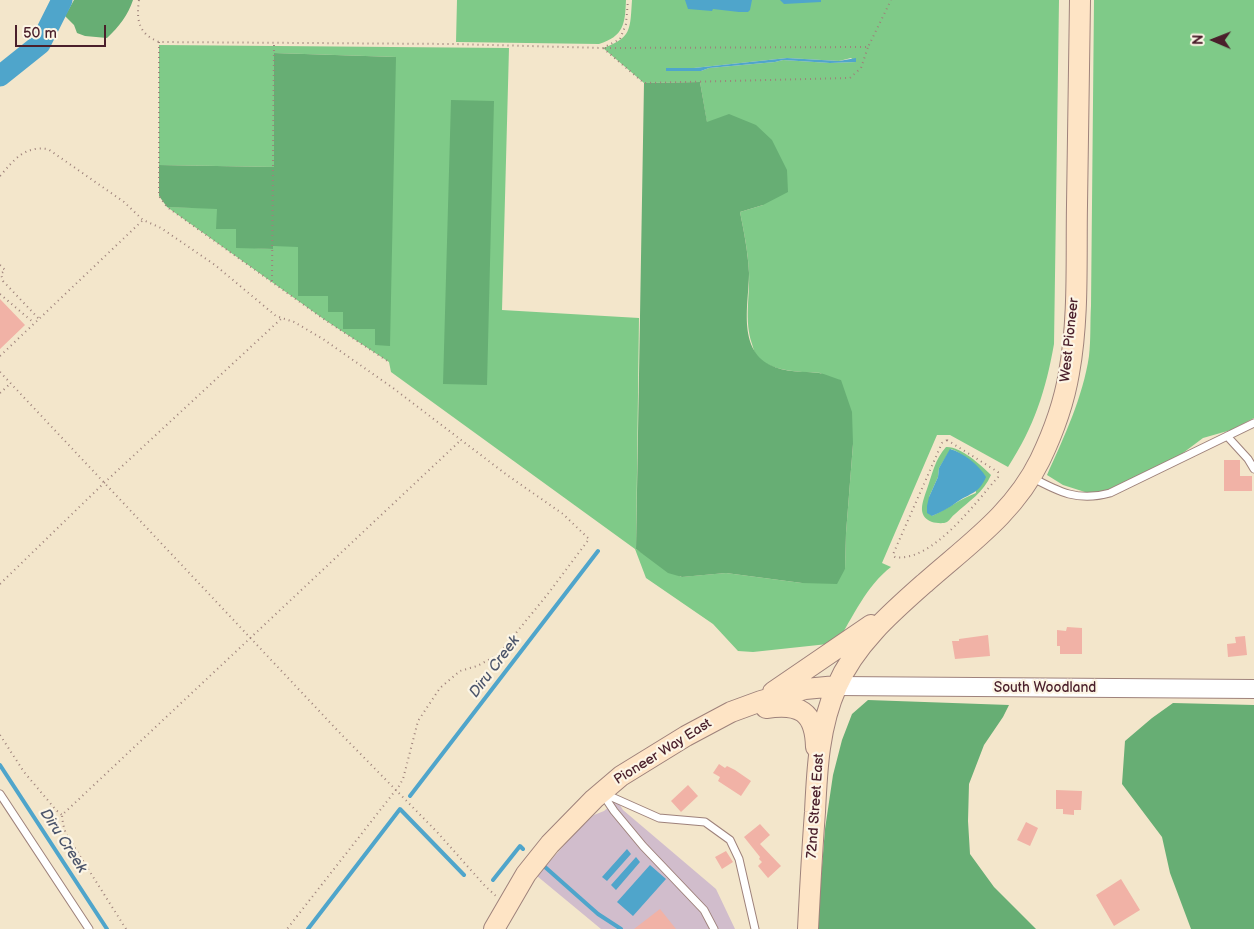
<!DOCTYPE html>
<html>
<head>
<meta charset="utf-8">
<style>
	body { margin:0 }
	#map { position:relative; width:1254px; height:929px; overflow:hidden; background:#f3e6cb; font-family:"Balsamiq Sans",sans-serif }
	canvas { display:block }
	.north { position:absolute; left:1189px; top:15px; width:50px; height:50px; -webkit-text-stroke:4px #fcf5e5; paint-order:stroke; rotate:271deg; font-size:14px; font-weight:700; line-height:20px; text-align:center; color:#4a1f2b }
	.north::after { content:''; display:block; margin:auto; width:18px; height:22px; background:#4a1f2b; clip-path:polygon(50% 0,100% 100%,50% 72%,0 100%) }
	.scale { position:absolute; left:15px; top:25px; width:91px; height:22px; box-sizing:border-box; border:2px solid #4a1f2b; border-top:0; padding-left:6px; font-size:15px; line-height:18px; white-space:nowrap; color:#4a1f2b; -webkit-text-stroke:4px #fcf5e5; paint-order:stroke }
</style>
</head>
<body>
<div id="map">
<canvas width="1254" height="929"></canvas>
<div class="north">N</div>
<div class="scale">50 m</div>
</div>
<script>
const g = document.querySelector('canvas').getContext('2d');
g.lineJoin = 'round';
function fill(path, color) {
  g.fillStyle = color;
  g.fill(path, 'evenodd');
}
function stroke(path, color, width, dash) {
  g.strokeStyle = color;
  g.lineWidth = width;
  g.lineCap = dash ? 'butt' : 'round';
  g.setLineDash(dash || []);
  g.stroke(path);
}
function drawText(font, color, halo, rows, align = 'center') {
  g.font = font + ' "Balsamiq Sans",sans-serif';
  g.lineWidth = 4.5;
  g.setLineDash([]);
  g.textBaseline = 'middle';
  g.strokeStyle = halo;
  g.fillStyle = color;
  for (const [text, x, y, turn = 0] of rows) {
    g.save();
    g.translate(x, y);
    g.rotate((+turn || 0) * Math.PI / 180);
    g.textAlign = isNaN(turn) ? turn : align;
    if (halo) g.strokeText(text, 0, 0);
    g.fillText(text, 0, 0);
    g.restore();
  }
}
const industrial = new Path2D(`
	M617,800L623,810L716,889L735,929H601L537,876L580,827L594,815L604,811Z`);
const green = new Path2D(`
	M457,0H626C625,24 624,36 599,44L456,42Z
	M632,0H1059L1054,344C1046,390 1034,427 1008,467L950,435H937L882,563L891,567C867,585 852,618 837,643L753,652L738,651L713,624L646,578L635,549L391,372L389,362L325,320L167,207L217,208L236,229V247L273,249V246H298L396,57L274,53V167L159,165V45L509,48L502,310L639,318L636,549L681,577L726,573L802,583L845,569L846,533L853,444L821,373C802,372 768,372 756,355C754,352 753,347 752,344C744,320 750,297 749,272C748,252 744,232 740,212L763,205L707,123L700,82L644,83L603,48C632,38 630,29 632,0ZM787,58L839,61L851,58L856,62L830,63L783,60L775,62L709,68L701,71H666Z
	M1094,0H1254V418L1231,430L1203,438L1179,456L1115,487L1099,493L1085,492L1063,485L1047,475C1064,437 1083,397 1089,356C1091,339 1090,322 1091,306Z
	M946,447C960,446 981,465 991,475C984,492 968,502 955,514C952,516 950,520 947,522C943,524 936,523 932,522C916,516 923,501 927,489C932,475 935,459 946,447ZM951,449L956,451L971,461L976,493C960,499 947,509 932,516L929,497L938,477L939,468Z`);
const forest = new Path2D(`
	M74,0H133C128,15 119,27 107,38L85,36L77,33L74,25L65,16Z
	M274,53L396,57L390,346L375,345V329H343V312H328V296H298V247L273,246V249L236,248V229H216L217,209L167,207L159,196V165L274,167Z
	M700,82L707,122L729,114L756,125L772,140L787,170L788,192L763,205L740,212C744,232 748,252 749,273C749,303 737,348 770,365C785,373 803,371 819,373C826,374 834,378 841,380L852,412L853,444L846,533L845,569L837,584L802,583L726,573L682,577L668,573L636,549L644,83Z
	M451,100L494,101L487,385L443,384Z
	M868,700L1009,705L1003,717L984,745L969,784L968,821L970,854L994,887L1036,929H817L825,829L833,775L842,740L852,714Z
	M1173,703L1254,705V929H1191L1170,873L1162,837L1122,784L1125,741L1152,718Z`);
const water = new Path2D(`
	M685,0H752L750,10L748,12H739L713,9L712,11L688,9Z
	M780,0H821V2L784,4Z
	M787,58L839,61L856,58V62L830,63L783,60L775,62L709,68L701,71H666V68H694Z
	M950,449C964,453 979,465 986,477C979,494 970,493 957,502C949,508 941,512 932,516L927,513V506L929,497L938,477L939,468Z
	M627,849L631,854L607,881L602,877Z
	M636,857L640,862L616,890L611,885Z
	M650,865L666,879L633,916L617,902Z`);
const stream = new Path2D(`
	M0,765L107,929
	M410,796L598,551
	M545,867L598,914L621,929
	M493,880L520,846L523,849
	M308,929L400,809L464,875`);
const river = new Path2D(`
	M0,76L40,44L62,0`);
const building = new Path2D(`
	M0,299L25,325L0,349Z
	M1224,460H1240V476H1252V491H1224Z
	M1067,627L1082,628V654H1060V646H1057V630L1066,631Z
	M988,635L990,656L955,659L952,641H959V639Z
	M1245,636L1247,655L1228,657L1227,644L1236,643L1235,637Z
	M719,764L725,768L727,766L735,770L751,781L741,796L718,781L720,777L713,773Z
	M688,785L698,796L681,812L671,801Z
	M1056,790L1082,791L1081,810H1074V815L1063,814V809H1056Z
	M1026,822L1038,828L1030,846L1017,840Z
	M760,824L770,835L760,844L781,866L768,878L758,866L762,862L759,859L760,857L744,837Z
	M726,851L733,862L722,869L715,857Z
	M1121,879L1140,910L1114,926L1096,895Z
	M660,909L676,929H634Z`);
const path = new Path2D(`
	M139,0C136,21 139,34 159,42L453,44L603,48L620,39L626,24L628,0
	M159,42V196L167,207L325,320L389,362
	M603,48L644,83L850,78L861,68L868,47
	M605,48L868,47L891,0
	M0,176C15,159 24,146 48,149L124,202L143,220L161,228L215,265L276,316L294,322L323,339L393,388L507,475L563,514L589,539L547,595L498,655L477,666L460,671L440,688L418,721L403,779L399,786L287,929
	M0,265L5,270L1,274L3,281L39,319
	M272,281L274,43
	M0,294L34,323
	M0,356L143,220
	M0,372L338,731L438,833L485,886L496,896
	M0,393L11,383
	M947,440L998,472V477C976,502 932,563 895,557L893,555L894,552L942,443Z
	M0,584L104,483L282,318
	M0,735L24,772L56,810L62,815
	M126,929L66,834L63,824L62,815L461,440`);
const service = new Path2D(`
	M1227,436L1248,459L1254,469
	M1031,477C1059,492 1078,502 1110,493L1254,423
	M602,793L614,811L643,846L704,910L714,929
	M0,794L89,929
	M605,794L659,818L705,822L730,840L739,859L755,929`);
const tertiary = new Path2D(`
	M837,686L1254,689`);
const secondary = new Path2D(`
	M773,692L871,625
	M766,708C799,703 815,711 816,747
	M494,929L526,874L550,844L594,799L621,776L686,736L731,712L761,701L805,689L837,686
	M808,929C810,890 812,851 815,812C817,769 819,726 837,686C855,644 892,612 926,582C969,544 1014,513 1040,460C1053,433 1064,403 1069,373C1079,318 1076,260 1077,205C1078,136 1079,68 1080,0`);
const streetNames = [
	["West Pioneer",1070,340,-84],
	["South Woodland",1045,688],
	["Pioneer Way East",663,752,-32],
	["72nd Street East",816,806,-86]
];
const waterNames = [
	["Diru Creek",495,667,-53],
	["Diru Creek",63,841,57]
];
fill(industrial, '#d1bdcc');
fill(green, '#7fca88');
fill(forest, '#67ae74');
fill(water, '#4fa5cb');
stroke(stream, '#4fa5cb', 4);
stroke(river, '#4fa5cb', 21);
fill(building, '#f1b2a6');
stroke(service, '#9e827b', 9);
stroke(tertiary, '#9e827b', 20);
stroke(secondary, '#9e827b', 22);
stroke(path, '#9e827b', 2, [1, 4]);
stroke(service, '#fff', 7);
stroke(tertiary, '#fff', 18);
stroke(secondary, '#fee4c5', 20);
drawText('14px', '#4a1f2b', '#fcf5e5', streetNames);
drawText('italic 15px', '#4c556b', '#fcf5e5', waterNames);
</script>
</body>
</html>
